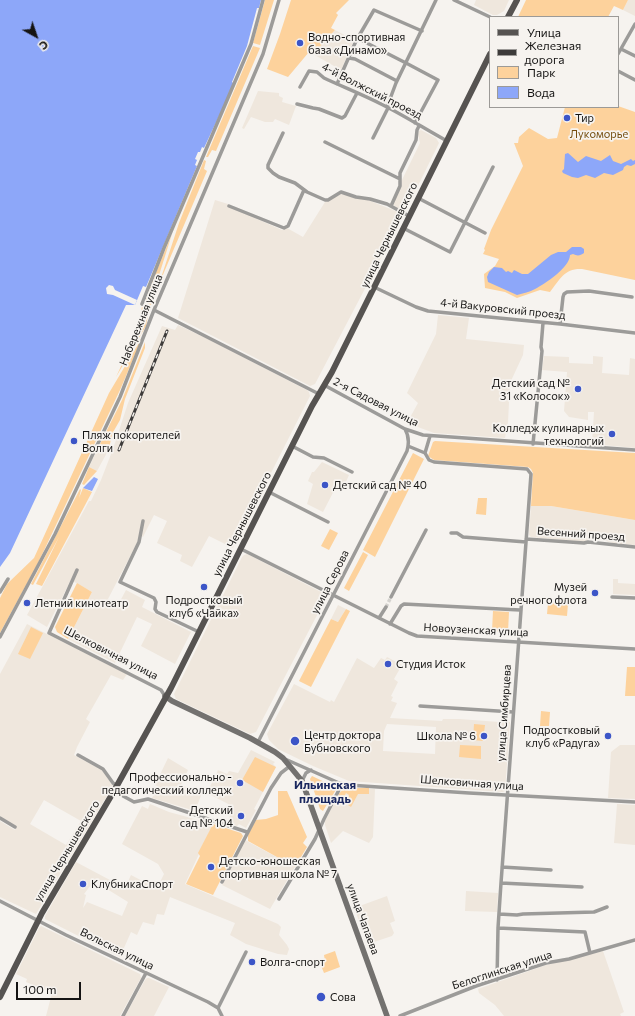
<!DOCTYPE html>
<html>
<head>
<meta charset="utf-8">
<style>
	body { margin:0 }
	#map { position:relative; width:635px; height:1016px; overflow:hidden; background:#f6f3ef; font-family:Commissioner,sans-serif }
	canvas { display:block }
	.legend { position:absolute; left:489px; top:16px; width:130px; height:92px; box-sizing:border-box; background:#f6f3ef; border:1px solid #9c9a97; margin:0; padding:5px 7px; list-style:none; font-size:12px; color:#151413 }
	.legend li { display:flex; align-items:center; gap:8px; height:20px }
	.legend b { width:20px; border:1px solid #9c9a97 }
	.north { position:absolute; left:16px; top:16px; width:40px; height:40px; -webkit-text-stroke:3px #f6f3ef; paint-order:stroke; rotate:140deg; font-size:11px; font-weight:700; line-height:16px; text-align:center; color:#151413 }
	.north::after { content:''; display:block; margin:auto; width:14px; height:18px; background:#151413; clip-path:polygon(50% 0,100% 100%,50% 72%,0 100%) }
	.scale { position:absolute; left:16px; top:982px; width:65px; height:18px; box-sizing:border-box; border:2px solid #151413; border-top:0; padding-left:5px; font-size:12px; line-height:14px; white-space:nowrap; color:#151413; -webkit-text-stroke:3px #f6f3ef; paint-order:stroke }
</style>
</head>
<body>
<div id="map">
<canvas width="635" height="1016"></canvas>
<ul class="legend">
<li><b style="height:5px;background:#565351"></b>Улица</li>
<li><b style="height:5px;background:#3d3b3a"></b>Железная дорога</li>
<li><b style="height:11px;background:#fdd29c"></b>Парк</li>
<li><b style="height:11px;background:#8da7f9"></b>Вода</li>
</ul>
<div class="north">С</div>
<div class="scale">100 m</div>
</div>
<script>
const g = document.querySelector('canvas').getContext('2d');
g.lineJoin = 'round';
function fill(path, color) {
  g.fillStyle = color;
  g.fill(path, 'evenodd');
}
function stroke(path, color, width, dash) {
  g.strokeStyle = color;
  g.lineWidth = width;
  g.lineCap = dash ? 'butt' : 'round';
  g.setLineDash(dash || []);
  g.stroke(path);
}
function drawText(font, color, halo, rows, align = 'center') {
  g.font = font + ' Commissioner,sans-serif';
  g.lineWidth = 3.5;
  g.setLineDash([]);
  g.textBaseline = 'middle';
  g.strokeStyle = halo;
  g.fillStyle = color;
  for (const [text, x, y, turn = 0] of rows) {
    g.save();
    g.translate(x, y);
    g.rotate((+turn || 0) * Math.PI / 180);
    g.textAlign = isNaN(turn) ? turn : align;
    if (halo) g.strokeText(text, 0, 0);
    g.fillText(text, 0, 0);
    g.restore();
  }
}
const built = new Path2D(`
	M476,0H509L504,11L497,15H493L474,5Z
	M628,0H635V16L623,10Z
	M335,30L354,40L341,70L313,54Z
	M258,91L279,93V96L283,98L282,102L296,106L289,125L275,119L273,122H265L251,117L244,129L242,128Z
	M421,130L436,138L439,143L406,210L403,211L393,205L401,182L420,143L418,134L419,131Z
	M341,194L363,198L398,212L403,216L315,384L310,386L178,318L215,200L228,204L255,218L282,230L287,228L303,237L325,202Z
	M438,315L469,318L466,339L524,345L523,355L510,383L508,422L505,438L434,433L407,423L418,403L407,393L436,334Z
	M178,325L208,339L307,390L309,392L310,396L233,548L209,536L192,567L180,561L182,555L157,543L167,521L154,515L143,537L140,535L136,545L108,599L118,605L126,590L145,600L142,607L191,632L175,664L141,646L152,624L137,617L115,663L68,639L92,592L71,580L47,627L27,615L89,501H91L101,480L113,449L128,403L162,326L175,330Z
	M544,356L569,357V363L593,364V356L603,357L602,373L629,375L630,358L635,359V448L592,444L594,412H588V420L569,417L564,411L567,372L542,370Z
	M100,444L109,449L97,471L89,467Z
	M322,462L349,475L345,484L341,482L338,483L323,512L307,504L313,484L308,481L312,472H314Z
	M531,506H551L635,520V545L616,544L603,540H588L584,542L531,537L529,535Z
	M247,554L325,594L327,596L256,732L250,734L176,699L174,694L242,557L244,555Z
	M613,579H618V583L635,584V595L613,594Z
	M338,605L346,609L338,622L331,619Z
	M27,624L127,674L123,680L111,675L86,719L90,722L77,747L74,755L102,770L113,786L36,914L0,897V821L15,830L16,827L0,817V674ZM44,800L81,821L66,845L30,824Z
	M387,657L402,665L394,679L398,682L391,696L393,697L391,701L397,703L390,718L442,721L443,719H459L499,722V721L510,722L505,791L503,792L349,781L313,766L278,749L269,740L267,734L294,684L330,702L331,700L334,702L357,658L374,668L381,658L385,660ZM387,724L436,727L435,754L383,751L384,731Z
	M620,745H635V799L608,798L611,752Z
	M251,750L275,762L273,764L276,767L254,809L256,810L246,828L239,824L237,826L227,822L234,807L207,793L218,770L227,774L229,771L238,773Z
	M168,758L188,770L181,785L202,793L195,811L152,798L159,787L155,785Z
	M350,788L375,789L373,837L369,843L343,831L331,843L325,825V821L341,790L343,789Z
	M150,804L169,812L213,824L185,884L278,924L281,927L279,935L287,945L289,949L287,955L278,954L246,944L230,935L235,923L170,897L164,915L157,914L154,925L143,922L137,935L131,932L120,957L45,919V916L76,862L125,888L131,875L150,885L152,881L160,882L164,874L158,864L122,844L142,806L148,809ZM94,881L128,902L122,916L87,902L83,908L86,895L84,894Z
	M617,804L635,805V845L614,843Z
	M245,840L295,867L270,909L222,885Z
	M466,891L498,893L497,912L465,911Z
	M387,896L395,921L390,923L394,933L392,936L368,944L354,908Z
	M41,926L140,974L141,978L120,1016H46L52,993L26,982L27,979L16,974L39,928Z
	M603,951L624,1012L620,1014L621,1016H504L495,1005L479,993L478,989L546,965Z
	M147,978H149L169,987L154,1016H125L145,980Z`);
const green = new Path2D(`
	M265,0H274L260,45L253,43Z
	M291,0H349L336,13L338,15L331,28L335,30L313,54L309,52L288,77L267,69L280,34Z
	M526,0H628L623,10L614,6L608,17H518Z
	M253,46L260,48L216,151L212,150L208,157H206Z
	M618,106L635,112V280L582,269C565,268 560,279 550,292L540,290L517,298L505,292L485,288L484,274L495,266L499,259L483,254L485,250L484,249L491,230L523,166L514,143H518L519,137L529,128L548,139L557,138L565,107Z
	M204,160L206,161L204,169L207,171L159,284L179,223Z
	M172,234L154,291L151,305L145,302L149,289Z
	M142,307L149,310L146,326L116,377L138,330V325Z
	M143,336L120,390L38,563L0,633V598L7,584L34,558L109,393Z
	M145,342V348L125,399L120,420L112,434L109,449L100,444L122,400Z
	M435,441L635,453V520L551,506H531L533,473L531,469L528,467L434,460L428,456L433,442Z
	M413,453L424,459L375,557L363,550Z
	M89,467L97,471L84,485L82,484Z
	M83,488L92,492L42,586L36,584L59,537L33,585L31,584L80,489L81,490L79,498Z
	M478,498H487L486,515L476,514Z
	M330,529L338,533L329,550L321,546Z
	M363,552L368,555L349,591L344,588Z
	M77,583L92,592L68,639L57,632L55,627Z
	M548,603L568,604L567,616L547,614Z
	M346,609L350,611L311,687L299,681L331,619L338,622Z
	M493,611L509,612L508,632L492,631Z
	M31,627L43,633L30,659L18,654Z
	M627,667H635V696H625Z
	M541,711L550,712L549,726H540Z
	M474,724L485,725L483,741L473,740Z
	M460,745L481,746V759L459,757Z
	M255,757L276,767L263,792L242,780Z
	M312,776L337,788L323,811L320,809L310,779Z
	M350,788H369V794H358L351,807L348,805L347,801L349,795L346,793L340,804L337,802C336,795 342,788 350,788Z
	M278,791H287L307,837L303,843L307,847L295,867L248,841V835L256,820L266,819L278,815Z
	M213,824L241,833L243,836L213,895L186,884L200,856L198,853Z
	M335,951L340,967L324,973L320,963L325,961L324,955Z`);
const water = new Path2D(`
	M0,0H261L259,8H257L247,46L232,82L234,84L204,148L202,147L200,152H198L195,159L197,160L195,165L197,166L146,287L143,286L135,305H126L10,553L0,567Z
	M568,153L578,162L586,156L601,161L610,155L613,161L621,164L631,159L633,161L635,160V164L631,166L627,165L624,167L623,170L613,175L604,173L595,178L586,175L578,178L572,177L563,173L562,171L564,169L565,154Z
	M572,247H581L584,249V253C580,256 577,256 573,254L570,255C570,267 545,284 535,289C530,292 523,293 517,295L488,282L487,277L489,272L494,267L502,268L506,272L508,271L512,273L514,270L522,274H528L551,255L558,252H566Z
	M94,477L98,479L92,491L83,488Z`);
const pier = new Path2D(`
	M109,285L113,286L115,290L137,300L135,305L113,295L107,294L106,288Z`);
const streetTunnel = new Path2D(`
	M386,607L391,597`);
const street = new Path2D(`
	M454,0L490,17
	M357,38L406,63L438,80L415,123
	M621,49L635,56
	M618,54L635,24
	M349,58L355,59L397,81
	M618,71L635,80
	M337,84L356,41L374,10L422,31
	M300,87L309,71L317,72L324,78C343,87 364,95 383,105C405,116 425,129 447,141
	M297,104L313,108L319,109L342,118L345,116L357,93
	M387,107L396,83L436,0
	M283,133L268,165V168L273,173L279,177L295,183L307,192L325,200H328L341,192L356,197L370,199L387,204L409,216
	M373,138L388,108
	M325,142L400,179
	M418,198L485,233
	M229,206L284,228L288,226L304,190
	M391,206L400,186V173L416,140L417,130L419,126
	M403,228L450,252L493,167
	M374,287L416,307L428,311L560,324L635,333
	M142,304L164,248L251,44L263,0
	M154,310L319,394
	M560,324L563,297L564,294L567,292L589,291L632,297
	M324,385L405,429L423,435L635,450
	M533,444L542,351L541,347L543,323
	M292,446L313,457L324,458L352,472
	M408,446L425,453L429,460L434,462L527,469L531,474L501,883L498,928L497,980
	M425,453L430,436
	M269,492L328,522
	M143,521L139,542L120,582L154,598L156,602L155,609L157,612L199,632
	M451,533H457L463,537L526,542
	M526,539L584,543L588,542L635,547
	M241,549L409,633L417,636L635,649
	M77,570L49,633L161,690L165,696
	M0,592L8,579
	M391,597L426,530
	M612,597L635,598
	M379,618L386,607
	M390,624L401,606L404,604L520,610
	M0,637L55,534L120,397L154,310L263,54L279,0
	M420,706L513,712
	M258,742L407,451C409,444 409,436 405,429
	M78,755L103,769L113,783L117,786
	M285,759L339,783L348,785L469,793L635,802
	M302,781L306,773L311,770
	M114,791L134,802L148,799L247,832
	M0,818L15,827
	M502,867L551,870
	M222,882L271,788L281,773L290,766
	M501,883L582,887
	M279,899L315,839L324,819L342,784
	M0,901L66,935L208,1002L218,1008L222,1016
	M499,914L517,915L523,914L594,912L607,907
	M498,928L585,932L590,953
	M218,1008L246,952
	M123,1016L146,973
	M400,1016L476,986L546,963L569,959L635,940`);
const secondary = new Path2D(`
	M165,696L172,701L250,738L275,752L283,758L302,781L387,1016`);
const primary = new Path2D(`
	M508,17L517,0
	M0,997L42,913L114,791L171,688L312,406L332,372L490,54`);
const rail = new Path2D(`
	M119,450L167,331`);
const markers = [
	[300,43,4,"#3c55c7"],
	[567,118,4,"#3c55c7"],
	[578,389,4,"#3c55c7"],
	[612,434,4,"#3c55c7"],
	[74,441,4,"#3c55c7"],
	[325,485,4,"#3c55c7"],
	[204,587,4,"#3c55c7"],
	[595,593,4,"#3c55c7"],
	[27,603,4,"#3c55c7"],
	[388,664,4,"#3c55c7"],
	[484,736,4,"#3c55c7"],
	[608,736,4,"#3c55c7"],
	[295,741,5,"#3c55c7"],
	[240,783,4,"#3c55c7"],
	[241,816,4,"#3c55c7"],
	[211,867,4,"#3c55c7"],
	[83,884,4,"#3c55c7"],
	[252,962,4,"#3c55c7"],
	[321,997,5,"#3c55c7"]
];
const poiNames = [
	["Водно-спортивная",308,37],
	["база «Динамо»",308,50],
	["Тир",575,118],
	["Детский сад №",570,383,"right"],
	["31 «Колосок»",570,396,"right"],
	["Колледж кулинарных",604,428,"right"],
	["технологий",604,441,"right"],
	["Пляж покорителей",82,435],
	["Волги",82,448],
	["Детский сад № 40",333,485],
	["Музей",587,587,"right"],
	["речного флота",587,600,"right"],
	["Подростковый",204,600,"center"],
	["клуб «Чайка»",204,613,"center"],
	["Летний кинотеатр",35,603],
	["Студия Исток",396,664],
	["Подростковый",600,730,"right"],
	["клуб «Радуга»",600,743,"right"],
	["Центр доктора",304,735],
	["Бубновского",304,748],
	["Школа № 6",476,736,"right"],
	["Профессионально -",232,777,"right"],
	["педагогический колледж",232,790,"right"],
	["Детский",233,810,"right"],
	["сад № 104",233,823,"right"],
	["Детско-юношеская",219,861],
	["спортивная школа № 7",219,874],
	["КлубникаСпорт",91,884],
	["Волга-спорт",260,962],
	["Сова",330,997]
];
const streetNames = [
	["4-й Волжский проезд",372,91,27],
	["улица Чернышевского",389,235,-64],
	["4-й Вакуровский проезд",503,309,6],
	["Набережная улица",141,320,-68],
	["2-я Садовая улица",376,402,27],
	["улица Чернышевского",242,524,-63],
	["Весенний проезд",581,534,4],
	["улица Серова",330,582,-63],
	["Новоузенская улица",476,630,3],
	["Шелковичная улица",111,653,27],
	["улица Симбирцева",504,713,-86],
	["Шелковичная улица",472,783,4],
	["улица Чернышевского",67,851,-59],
	["улица Чапаева",363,919,70],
	["Вольская улица",117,949,26],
	["Белоглинская улица",502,970,-18]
];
const parkNames = [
	["Лукоморье",599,134]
];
const neighbourhoodNames = [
	["Ильинская",325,785],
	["площадь",325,799]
];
fill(built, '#efe7dd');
fill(green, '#fdd29c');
fill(water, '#8da7f9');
fill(pier, '#f6f3ef');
stroke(streetTunnel, '#d4d2ce', 3.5, [3.5, 2]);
stroke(street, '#9c9b99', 3.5);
stroke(secondary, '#73716f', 5.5);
stroke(primary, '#565351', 6);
stroke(rail, '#3d3b3a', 3);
stroke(rail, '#f6f3ef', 1.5, [4.5]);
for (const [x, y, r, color] of markers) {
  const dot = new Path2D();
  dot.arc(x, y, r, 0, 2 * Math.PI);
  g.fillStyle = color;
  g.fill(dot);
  stroke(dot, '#f6f3ef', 1.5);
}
drawText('11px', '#151413', '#f6f3ef', poiNames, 'left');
drawText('11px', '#151413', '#f6f3ef', streetNames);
drawText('11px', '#754d0d', '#f6f3ef', parkNames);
drawText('bold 12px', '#1a275e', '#f6f3ef', neighbourhoodNames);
</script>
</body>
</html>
